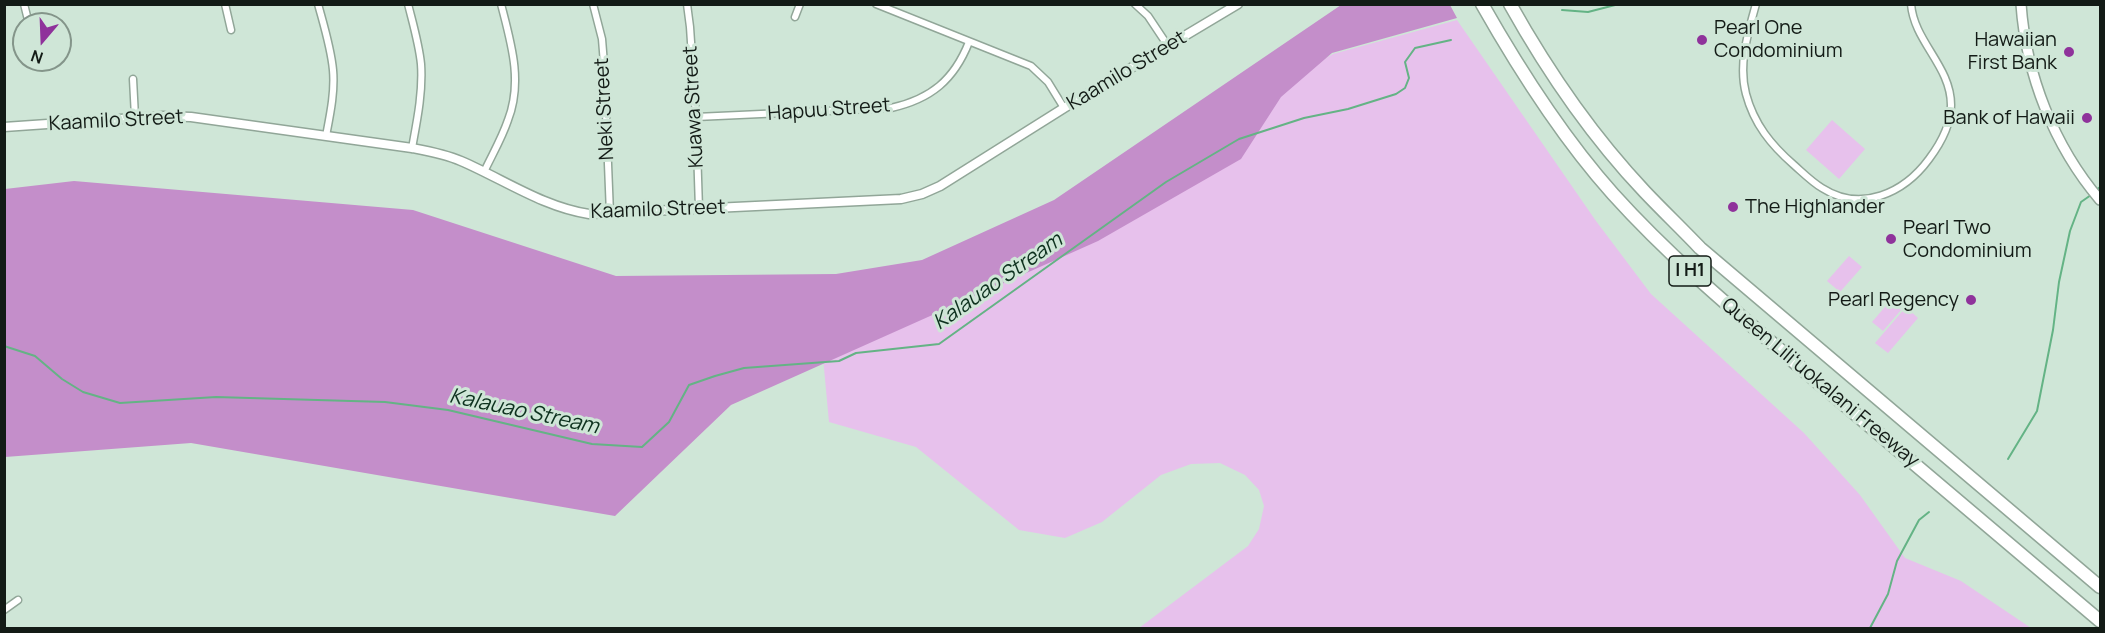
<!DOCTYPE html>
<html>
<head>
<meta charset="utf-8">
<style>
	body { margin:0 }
	#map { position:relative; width:2105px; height:633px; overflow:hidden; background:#cfe6d7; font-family:Manrope,sans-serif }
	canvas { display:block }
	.frame { position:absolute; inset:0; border:6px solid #131b16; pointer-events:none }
	.north { position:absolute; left:12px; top:12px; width:60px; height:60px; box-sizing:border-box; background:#cfe6d7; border:2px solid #84958a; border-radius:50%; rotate:199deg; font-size:16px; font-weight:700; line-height:24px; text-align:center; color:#131b16 }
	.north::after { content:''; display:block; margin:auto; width:21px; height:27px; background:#8f329b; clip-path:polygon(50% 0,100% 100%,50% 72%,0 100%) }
</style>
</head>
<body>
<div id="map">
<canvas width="2105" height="633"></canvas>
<div class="frame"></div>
<div class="north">N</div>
</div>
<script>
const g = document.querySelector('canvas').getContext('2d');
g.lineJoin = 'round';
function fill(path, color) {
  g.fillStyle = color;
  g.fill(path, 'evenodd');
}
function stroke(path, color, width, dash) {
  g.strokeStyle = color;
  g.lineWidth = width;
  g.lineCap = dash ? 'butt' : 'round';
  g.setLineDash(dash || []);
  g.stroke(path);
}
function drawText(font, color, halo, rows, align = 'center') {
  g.font = font + ' Manrope,sans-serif';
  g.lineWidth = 6;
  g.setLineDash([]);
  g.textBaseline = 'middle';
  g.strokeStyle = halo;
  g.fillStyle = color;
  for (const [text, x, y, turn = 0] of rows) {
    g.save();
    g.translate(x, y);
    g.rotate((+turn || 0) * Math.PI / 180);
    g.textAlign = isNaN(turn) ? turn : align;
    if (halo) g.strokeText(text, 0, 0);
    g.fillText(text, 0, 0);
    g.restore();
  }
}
const green = new Path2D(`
	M1457,20L1596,221L1651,294L1804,433L1860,495L1905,558L1961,581L2031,628H1139L1248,546L1259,529L1264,506L1259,490L1245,475L1220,463L1191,464L1161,475L1102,522L1065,538L1019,530L916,447L829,422L821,336L953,274L1333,54Z
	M1832,120L1865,149L1839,179L1806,150Z
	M1849,256L1862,267L1840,292L1827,281Z
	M1890,301L1901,310L1883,331L1872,322Z
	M1906,307L1918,318L1888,353L1875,343Z`);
const forest = new Path2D(`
	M1341,5H1450L1457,18L1332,53L1281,97L1241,159L1098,241L731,405L615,516L191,443L5,457V189L74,181L413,210L616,276L836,274L922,260L1054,200Z`);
const stream = new Path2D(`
	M1562,10L1588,12L1619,4
	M2095,191L2100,187
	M4,346L35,356L62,379L83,392L120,403L216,397L385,402L448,410L592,444L642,447L669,422L689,385L715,376L744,368L839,361L856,353L939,344L1166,182L1239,139L1304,118L1348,109L1396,94L1405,88L1409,78L1405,62L1415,48L1451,40
	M2008,459L2037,411L2053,330L2059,282L2070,231L2081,202L2091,195
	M1870,628L1888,594L1897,561L1919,520L1929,512`);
const minor = new Path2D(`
	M24,4L29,24
	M225,4L231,30
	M318,4C324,26 331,48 333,70C335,92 330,115 326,136
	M408,4C413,24 419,44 421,64C423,92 417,121 412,148
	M593,4L602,39L604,64L610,214
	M687,4L690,27L696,117L699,209
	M876,4L1031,66L1048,82L1064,108
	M1135,4L1148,16L1168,46
	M1756,4C1748,33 1738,64 1746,94C1754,124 1771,145 1794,165C1803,173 1812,182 1822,188C1861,213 1904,193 1929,159C1941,143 1951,125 1951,105C1951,66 1914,42 1911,4
	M795,17L800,4
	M133,79L135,117
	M696,117L891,108C931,99 954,80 969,42
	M484,172C492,155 502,138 508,120C523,81 511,43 501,4
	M4,610L18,600`);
const tertiary = new Path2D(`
	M4,127L163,116L191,117L412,148C428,151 445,154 461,161C503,179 543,207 589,214L901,199L922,194L940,186L1064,108L1238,4`);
const secondary = new Path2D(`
	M2021,4C2026,75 2054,146 2100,200`);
const motorway = new Path2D(`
	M1482,4C1520,71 1562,137 1613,194C1676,264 1749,323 1820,384C1914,463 2007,542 2100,621
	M1510,4C1548,72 1592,136 1645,192C1663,211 1682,229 1700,248L2100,587`);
const markers = [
	[1702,40,6,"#8f329b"],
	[2069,52,6,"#8f329b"],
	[2087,118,6,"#8f329b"],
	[1733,207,6,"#8f329b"],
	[1891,239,6,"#8f329b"],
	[1971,300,6,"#8f329b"]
];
const shields = [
	[1690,271,42]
];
const shieldNames = [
	["I H1",1690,271]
];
const poiNames = [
	["Pearl One",1714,28],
	["Condominium",1714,51],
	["Hawaiian",2057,40,"right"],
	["First Bank",2057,63,"right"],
	["Bank of Hawaii",2075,118,"right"],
	["The Highlander",1745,207],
	["Pearl Two",1903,228],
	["Condominium",1903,251],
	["Pearl Regency",1959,300,"right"]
];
const streetNames = [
	["Kaamilo Street",1127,71,-31],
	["Kuawa Street",694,107,-93],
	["Neki Street",605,109,-93],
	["Hapuu Street",829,110,-4],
	["Kaamilo Street",116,121,-3],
	["Kaamilo Street",658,210,-2],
	["Queen Liliʻuokalani Freeway",1820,383,40]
];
const waterNames = [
	["Kalauao Stream",998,282,-35],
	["Kalauao Stream",524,412,12]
];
fill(green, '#e7c1ec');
fill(forest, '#c48eca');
stroke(stream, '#64b385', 2);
stroke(minor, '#91a698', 9);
stroke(tertiary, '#91a698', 11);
stroke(secondary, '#91a698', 12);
stroke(motorway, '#91a698', 15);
stroke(minor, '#fff', 6);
stroke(tertiary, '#fff', 8);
stroke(secondary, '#fff', 9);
stroke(motorway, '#fff', 12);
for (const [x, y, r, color] of markers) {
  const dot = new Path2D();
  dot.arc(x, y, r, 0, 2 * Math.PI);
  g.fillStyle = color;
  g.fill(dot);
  stroke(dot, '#cfe6d7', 2);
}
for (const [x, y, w] of shields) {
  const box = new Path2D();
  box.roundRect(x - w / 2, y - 15, w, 30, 4.5);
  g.fillStyle = '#cfe6d7';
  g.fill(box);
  stroke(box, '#131b16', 1.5);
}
drawText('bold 18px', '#131b16', null, shieldNames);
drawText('20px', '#131b16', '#cfe6d7', poiNames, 'left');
drawText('20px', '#131b16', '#cfe6d7', streetNames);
drawText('italic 21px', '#0d311e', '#cfe6d7', waterNames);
</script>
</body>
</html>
